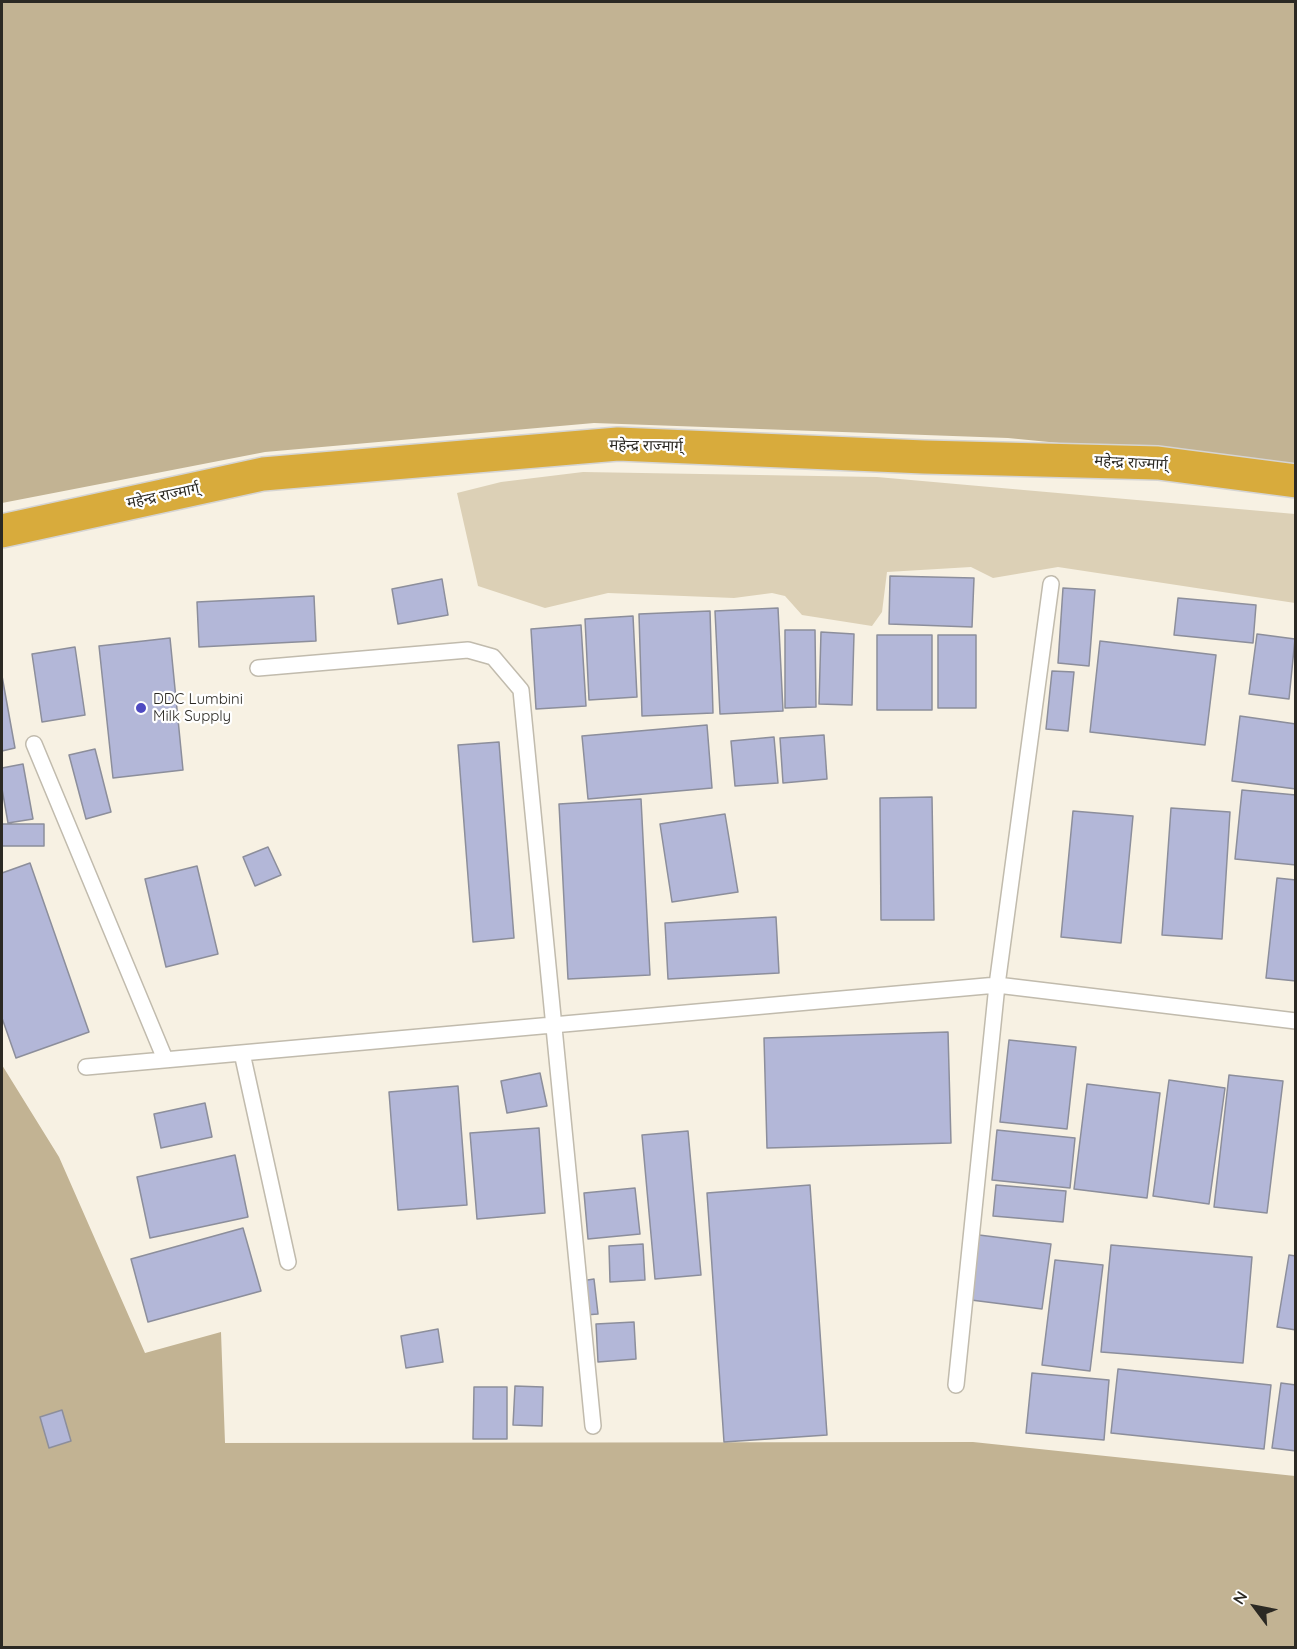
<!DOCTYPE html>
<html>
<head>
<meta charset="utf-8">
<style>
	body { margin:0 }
	#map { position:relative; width:1297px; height:1649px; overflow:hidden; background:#f7f1e3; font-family:Quicksand,sans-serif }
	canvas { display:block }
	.frame { position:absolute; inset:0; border:3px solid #2b2923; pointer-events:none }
	.north { position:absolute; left:1225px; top:1577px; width:60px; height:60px; -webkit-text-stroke:4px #fff; paint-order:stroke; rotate:302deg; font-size:16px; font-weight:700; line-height:24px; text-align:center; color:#2b2923 }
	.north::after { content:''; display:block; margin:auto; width:21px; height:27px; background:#2b2923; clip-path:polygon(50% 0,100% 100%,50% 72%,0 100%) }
</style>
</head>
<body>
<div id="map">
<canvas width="1297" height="1649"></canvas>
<div class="frame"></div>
<div class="north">N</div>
</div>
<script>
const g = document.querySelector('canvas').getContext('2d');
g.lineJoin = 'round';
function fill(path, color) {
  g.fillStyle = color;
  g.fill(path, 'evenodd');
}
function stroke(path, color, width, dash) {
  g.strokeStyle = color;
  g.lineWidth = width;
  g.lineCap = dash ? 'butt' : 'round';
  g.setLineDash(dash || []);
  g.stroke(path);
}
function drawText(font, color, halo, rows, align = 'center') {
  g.font = font + ' Quicksand,"Noto Sans Devanagari",sans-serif';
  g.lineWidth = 4.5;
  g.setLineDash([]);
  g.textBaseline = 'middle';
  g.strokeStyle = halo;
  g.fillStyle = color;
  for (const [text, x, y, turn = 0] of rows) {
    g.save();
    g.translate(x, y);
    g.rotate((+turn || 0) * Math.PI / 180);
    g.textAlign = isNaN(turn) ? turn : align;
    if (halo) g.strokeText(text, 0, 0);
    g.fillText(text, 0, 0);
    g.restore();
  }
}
const green = new Path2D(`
	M583,472L877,477L1295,514V603L1058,567L993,578L971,567L887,572L882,612L872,626L802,615L785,596L772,593L734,598L608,593L545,608L478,586L457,493L501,482Z`);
const forest = new Path2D(`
	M2,2H1295V466L1008,438L594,423L265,452L2,503Z
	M2,1065L59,1157L145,1353L221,1332L225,1443L973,1442L1295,1476V1647H2Z`);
const building = new Path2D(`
	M890,576L974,578L972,627L889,624Z
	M442,579L448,615L398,624L392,589Z
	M1063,588L1095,590L1089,666L1058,663Z
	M314,596L316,641L199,647L197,602Z
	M1178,598L1256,605L1253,643L1174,635Z
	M778,608L783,711L720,714L715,611Z
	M710,611L713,713L642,716L639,614Z
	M633,616L637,697L589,700L585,619Z
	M581,625L586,706L536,709L531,629Z
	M785,630H815L816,707L785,708Z
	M821,632L854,634L852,705L819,704Z
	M1257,634L1295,639L1289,699L1249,694Z
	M877,635H932V710H877Z
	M938,635H976V708H938Z
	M170,638L183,770L113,778L99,646Z
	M1100,641L1216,655L1205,745L1090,732Z
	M75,647L85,715L42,722L32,654Z
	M1052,671L1074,672L1068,731L1046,729Z
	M2,676L15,748L2,751Z
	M1240,716L1296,724V789L1232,781Z
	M707,725L712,788L588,799L582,736Z
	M824,735L827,779L783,783L780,738Z
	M774,737L778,783L735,786L731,741Z
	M499,742L514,938L473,942L458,745Z
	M95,749L111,812L86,819L69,755Z
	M23,764L33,819L8,823L2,789V768Z
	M1242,790L1296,795V865L1235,859Z
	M932,797L934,920H881L880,798Z
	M641,799L650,975L568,979L559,804Z
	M1171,808L1230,812L1222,939L1162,935Z
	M1073,811L1133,816L1121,943L1061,937Z
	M725,814L738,892L672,902L660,824Z
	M2,824H44V846H2Z
	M268,847L281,875L255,886L243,857Z
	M30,863L89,1032L16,1058L2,1018V873Z
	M197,866L218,954L166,967L145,879Z
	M1277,878L1296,880V981L1266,978Z
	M776,917L779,973L668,979L665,923Z
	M948,1032L951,1143L767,1148L764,1038Z
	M1009,1040L1076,1047L1067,1129L1000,1122Z
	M540,1073L547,1106L507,1113L501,1081Z
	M1229,1075L1283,1081L1267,1213L1214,1207Z
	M1169,1080L1225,1088L1209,1204L1153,1196Z
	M1087,1084L1160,1093L1147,1198L1074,1189Z
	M458,1086L467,1205L398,1210L389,1092Z
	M205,1103L212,1137L161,1148L154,1114Z
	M539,1128L545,1213L477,1219L470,1133Z
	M997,1130L1075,1138L1070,1188L992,1180Z
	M688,1131L701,1275L655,1279L642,1135Z
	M235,1155L248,1217L150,1238L137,1177Z
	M810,1185L827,1435L724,1442L707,1193Z
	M996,1185L1066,1191L1063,1222L993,1216Z
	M635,1188L640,1234L588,1239L584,1193Z
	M243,1228L261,1291L148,1322L131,1259Z
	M979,1235L1051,1244L1042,1309L971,1300Z
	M643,1244L645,1280L610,1282L609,1246Z
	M1111,1245L1252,1257L1243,1363L1101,1352Z
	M1289,1255L1296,1256V1330L1277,1327Z
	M1055,1260L1103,1265L1090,1371L1042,1365Z
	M594,1279L598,1314L585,1315L581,1281Z
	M634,1322L636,1359L598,1362L596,1324Z
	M438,1329L443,1362L406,1368L401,1336Z
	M1118,1369L1271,1385L1264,1449L1111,1433Z
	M1032,1373L1109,1380L1104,1440L1026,1433Z
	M1281,1383L1296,1385V1451L1272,1448Z
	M515,1386L543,1387L542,1426L513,1425Z
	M474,1387H507V1439H473Z
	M62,1410L71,1441L49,1448L40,1417Z`);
const lane = new Path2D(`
	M258,668L468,650L493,657L521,690L593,1426
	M34,744L165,1059
	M242,1053L288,1262
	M86,1067L997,985L1296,1021
	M956,1385L997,985L1051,584`);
const highway = new Path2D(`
	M2,531L263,474L618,444L924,457L1158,463L1296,481`);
const markers = [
	[141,708,6,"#4f4ac1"]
];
const streetNames = [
	["महेन्द्र राज्मार्ग्",646,446,1],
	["महेन्द्र राज्मार्ग्",1131,463,3],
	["महेन्द्र राज्मार्ग्",163,496,-12]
];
const poiNames = [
	["DDC Lumbini",153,699],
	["Milk Supply",153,716]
];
fill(green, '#dcd0b6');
fill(forest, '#c2b393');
fill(building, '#b3b7d8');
stroke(building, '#8c8e9b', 1.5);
stroke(lane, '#c1bbad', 18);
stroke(highway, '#d5d4d3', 36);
stroke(lane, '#fff', 15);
stroke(highway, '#d8ab3c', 33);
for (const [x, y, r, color] of markers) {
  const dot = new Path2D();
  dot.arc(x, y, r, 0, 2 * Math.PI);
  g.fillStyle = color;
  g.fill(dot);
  stroke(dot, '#fff', 2);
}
drawText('15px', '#2b2923', '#fff', streetNames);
drawText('15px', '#2b2923', '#fff', poiNames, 'left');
</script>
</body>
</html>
